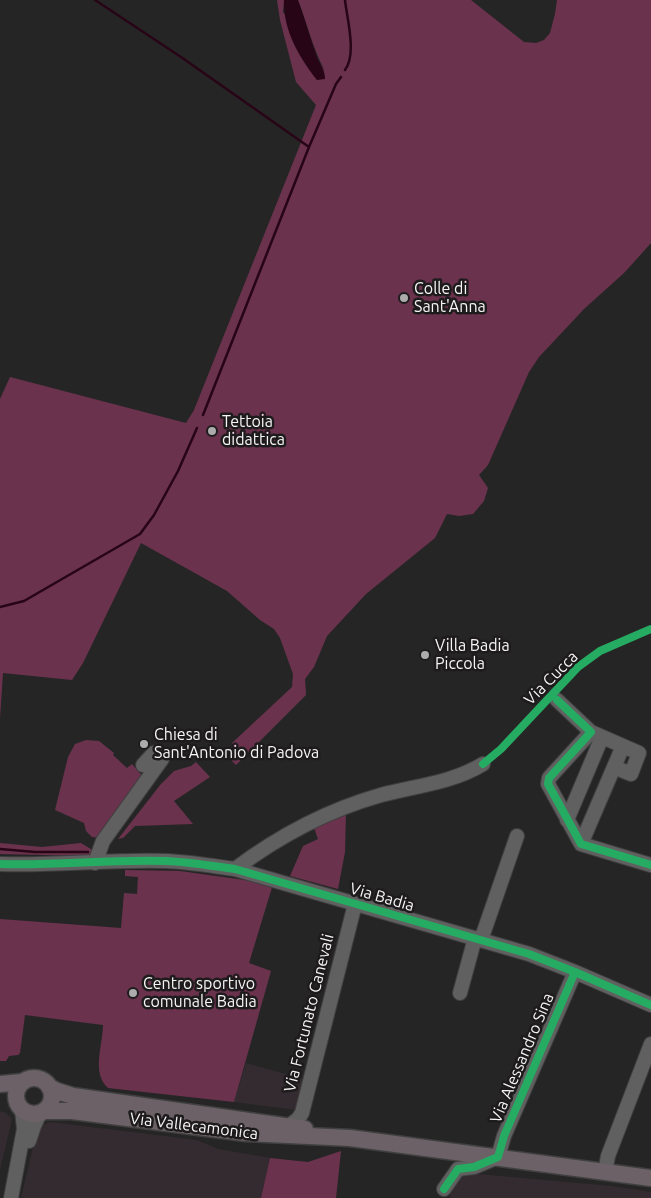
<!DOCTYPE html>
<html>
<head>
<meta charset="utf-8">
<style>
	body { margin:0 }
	canvas { display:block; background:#262525 }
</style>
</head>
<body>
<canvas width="651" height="1198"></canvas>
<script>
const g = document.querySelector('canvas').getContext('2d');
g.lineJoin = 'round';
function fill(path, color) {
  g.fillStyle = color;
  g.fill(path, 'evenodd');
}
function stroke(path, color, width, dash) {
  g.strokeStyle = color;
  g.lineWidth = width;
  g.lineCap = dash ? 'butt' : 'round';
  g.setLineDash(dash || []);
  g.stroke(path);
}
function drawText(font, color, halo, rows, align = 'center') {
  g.font = font + ' Ubuntu,sans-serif';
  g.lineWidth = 5;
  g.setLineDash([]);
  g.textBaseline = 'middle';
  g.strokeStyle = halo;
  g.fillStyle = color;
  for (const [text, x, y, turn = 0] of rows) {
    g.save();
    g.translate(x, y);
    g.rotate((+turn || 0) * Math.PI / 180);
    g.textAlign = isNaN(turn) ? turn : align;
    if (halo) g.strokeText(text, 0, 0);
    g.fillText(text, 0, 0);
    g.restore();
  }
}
const built = new Path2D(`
	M246,1063L307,1080L297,1110L234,1102Z
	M0,1111L6,1113L12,1119L0,1170Z
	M50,1122L197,1140L218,1149L270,1158L261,1198H21L37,1131L43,1125Z
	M467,1173L611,1186L651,1192V1198H450L452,1186L458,1176Z`);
const green = new Path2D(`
	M277,0H284L283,12L325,71C313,49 307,23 298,0H471L524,42L536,43L544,40L550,33L555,14L557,0H651V243L624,273L584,309L539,357L529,372L488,465L479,475L488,488L484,501L473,514L459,516L447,514L435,538L366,594L327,636L314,667L305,679L306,695L236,765L231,760L233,756L232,743L292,687L293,674L280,638L274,629L260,620L227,591L141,543L83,663L72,680L3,673L0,718V399L10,377L186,423L194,410L316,105L296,82L280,20Z
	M86,740L99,741L114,753L113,755L127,768L132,764L145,779L103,838L92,837L86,831L84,823L55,810L68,757L75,744Z
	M196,762L210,777L174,801L193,824L135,826L123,838L118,839L161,784L174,771L191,766Z
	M346,811L345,852L338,889L290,876L303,846L318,839L313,825Z
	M0,843L42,847L81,843L94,851L90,856L0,854Z
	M125,870L180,871L273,884L249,963L271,971L234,1102L108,1088C91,1073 103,1045 103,1025L25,1015L20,1053L18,1055L9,1056L6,1061H0V919L121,928L124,893L137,894L138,877L125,876Z
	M341,1151L336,1198H261L270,1158L308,1162Z`);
const water = new Path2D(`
	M284,0H298C305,19 310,38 317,57C320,65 325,69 325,79L317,80C299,57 283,30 284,0Z`);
const stream = new Path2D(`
	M95,0L181,57L309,147
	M345,0C347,19 357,54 345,70
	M203,415L309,147L336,84L341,77
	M0,607L24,601L140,534L154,515L178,471L197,428
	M0,849L35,852H88`);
const minor = new Path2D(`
	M557,700L591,732L549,778L548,784L581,844L651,865
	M591,732L639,753L631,774L614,767
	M567,820L602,737
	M581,844L623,746
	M95,863L103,841L162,759V756L157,752L154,753L143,765
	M0,864C55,866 111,859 166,861C190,862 212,866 235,869L529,954L575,972L651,1005
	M235,869C279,836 328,810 381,795C415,786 452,783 483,764
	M481,940L517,836
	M460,993L475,938
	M290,1125L298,1119L302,1113L355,904
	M29,1141L34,1126L40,1113
	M605,1172L608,1156L651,1044
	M444,1189L458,1169L474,1167L498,1157L504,1136L575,972
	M11,1198L24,1129L22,1110`);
const major = new Path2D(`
	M16 1096a18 18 0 1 1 36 0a18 18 0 1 1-36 0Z
	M0,1084L22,1082
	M49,1087L57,1091L73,1096L305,1129
	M44,1111H72L246,1133L350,1138L651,1178`);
const cycleway = new Path2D(`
	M557,700L591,732L549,778L548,784L581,844L651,865
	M483,764L501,749L578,667L600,651L651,629
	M0,864C55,866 111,859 166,861C190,862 212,866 235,869L529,954L575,972L651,1005
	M444,1189L458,1169L474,1167L498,1157L504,1136L575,972`);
const markers = [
	[404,298,5,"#adacac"],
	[212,431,5,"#adacac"],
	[425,655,5,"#adacac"],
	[144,744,5,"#adacac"],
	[133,993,5,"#adacac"]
];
const poiNames = [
	["Colle di",414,289],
	["Sant'Anna",414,307],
	["Tettoia",222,422],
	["didattica",222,440],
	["Villa Badia",435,646],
	["Piccola",435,664],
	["Chiesa di",154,735],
	["Sant'Antonio di Padova",154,753],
	["Centro sportivo",143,984],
	["comunale Badia",143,1002]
];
const streetNames = [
	["Via Cucca",551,678,-45],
	["Via Badia",382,897,16],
	["Via Fortunato Canevali",309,1013,-76],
	["Via Alessandro Sina",522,1058,-67],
	["Via Vallecamonica",194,1126,7]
];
fill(built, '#332b2f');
fill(green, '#6a324d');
fill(water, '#270516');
stroke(stream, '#270516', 2.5);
stroke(minor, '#414040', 16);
stroke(major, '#414040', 19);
stroke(minor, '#616060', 14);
stroke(major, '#6b6166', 16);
stroke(cycleway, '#26ab63', 8);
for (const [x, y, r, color] of markers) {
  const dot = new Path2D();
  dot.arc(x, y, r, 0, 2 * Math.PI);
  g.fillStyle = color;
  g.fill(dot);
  stroke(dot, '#1e1b1c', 2);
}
drawText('16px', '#f6f4f5', '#1e1b1c', poiNames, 'left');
drawText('16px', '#f6f4f5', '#1e1b1c', streetNames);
</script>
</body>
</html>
